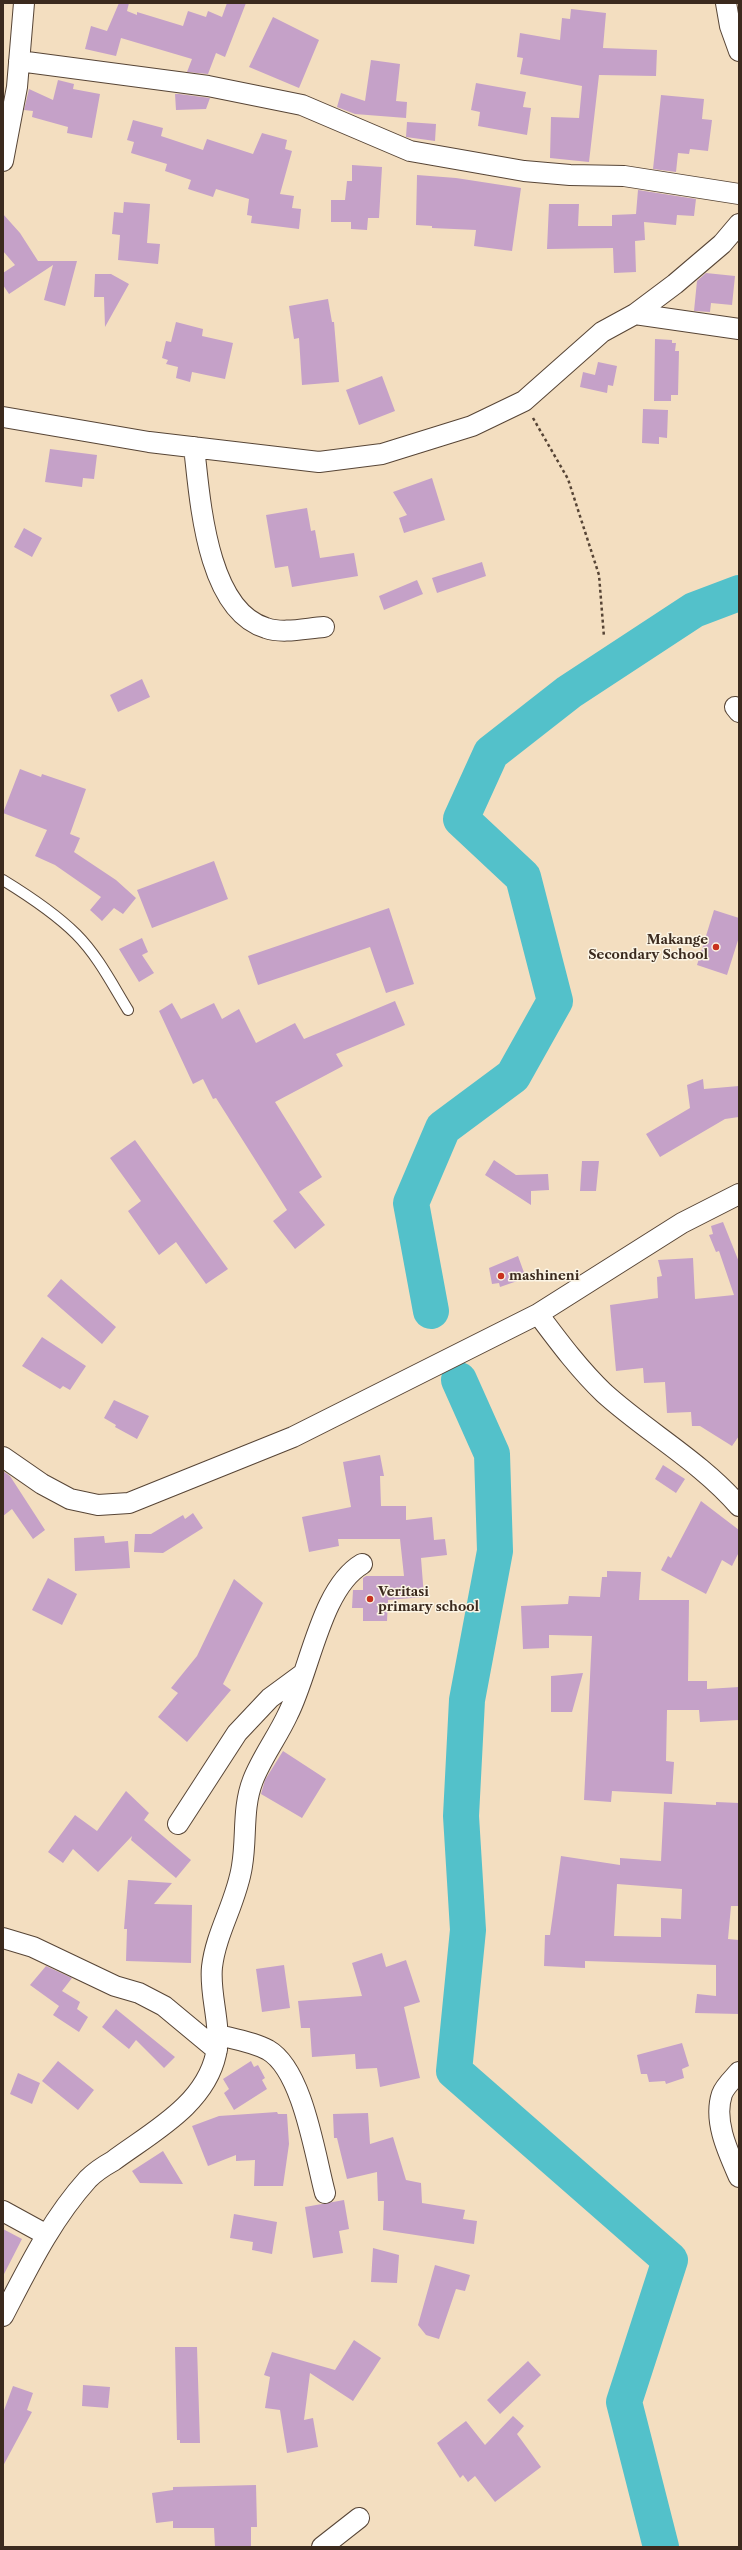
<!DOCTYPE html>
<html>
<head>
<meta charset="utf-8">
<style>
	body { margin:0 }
	#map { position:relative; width:742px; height:2550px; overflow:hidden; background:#f3dec0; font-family:"Libre Caslon Text",serif }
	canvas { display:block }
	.frame { position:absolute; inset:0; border:4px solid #3b2a1e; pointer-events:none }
</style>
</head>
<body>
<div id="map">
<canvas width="742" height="2550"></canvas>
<div class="frame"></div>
</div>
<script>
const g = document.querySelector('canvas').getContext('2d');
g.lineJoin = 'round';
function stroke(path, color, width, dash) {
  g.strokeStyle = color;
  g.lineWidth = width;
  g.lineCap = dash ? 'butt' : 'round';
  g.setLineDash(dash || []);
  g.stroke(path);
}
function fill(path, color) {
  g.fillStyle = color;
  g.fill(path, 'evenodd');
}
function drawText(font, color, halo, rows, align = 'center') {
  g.font = font + ' "Libre Caslon Text",serif';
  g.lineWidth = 3;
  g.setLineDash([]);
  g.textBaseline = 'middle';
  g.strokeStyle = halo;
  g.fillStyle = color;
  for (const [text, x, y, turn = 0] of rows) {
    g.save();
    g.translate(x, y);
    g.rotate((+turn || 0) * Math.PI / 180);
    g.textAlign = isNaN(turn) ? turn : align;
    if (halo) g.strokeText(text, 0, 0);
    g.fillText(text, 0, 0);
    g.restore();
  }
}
const river = new Path2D(`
	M431,1311L411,1203L443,1128L513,1076L555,1001L523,877L461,819L491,753L569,692L694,610L739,593
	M459,1380L492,1454L495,1551L467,1700L461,1816L468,1930L454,2071L670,2260L624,2402L661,2547`);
const building = new Path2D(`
	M119,3H129L127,11L137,15V12L183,26L188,11L206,17L208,11L222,17L227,3H246L225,57L216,53L208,74L187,72L192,59L121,38L116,56L85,49L91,26L107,31Z
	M571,9L606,13L603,48L657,50L656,76L599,75L589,162L550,158L551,117L579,118L582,86L520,74L523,58L517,57L520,33L560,40L562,18L570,19Z
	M273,17L319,40L299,88L249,67Z
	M371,60L400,64L396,101L407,102L406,118L355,114L337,107L341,93L365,101Z
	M58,80L74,84L73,89L100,94L92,138L67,133L68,127L32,117L33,111L24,110L29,89L53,100Z
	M476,83L526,92L523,107L531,108L527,135L478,126L480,112L471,110Z
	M175,94H179L210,98L206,109L176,110Z
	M661,95L704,99L702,119L712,120L708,151L690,149L689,154L678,153L676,172L653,169Z
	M133,120L163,128L161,136L203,150L207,139L253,154L262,133L287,140L285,149L292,151L280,194L294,196L292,208L301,209L299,229L251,223L252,216L247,215L249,199L216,189L213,197L188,189L191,180L165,171L167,164L131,153L134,142L127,140Z
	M407,122L436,124L435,141L406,137Z
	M352,165L382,167L379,218H368L367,230L351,229V222H331V200H345L347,181H352Z
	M417,175L456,178L521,188L512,251L474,246L476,230L432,228V226L416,225Z
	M638,190L696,199L694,216L677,215L676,225L644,222L645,240L635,241L636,272L614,273L613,248L547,249L549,204H579L578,226H612V215L636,214Z
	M124,202L150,204L147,243L160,244L158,264L118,260L120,235L112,234L114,212L123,213Z
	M3,214L20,233L38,261H77L65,306L44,300L53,265L9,294L3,285V273L15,265L3,251Z
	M706,273L735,276L732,305L711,303L710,312L694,311L697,281Z
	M95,274H111L129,284L105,327L104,297H94Z
	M328,299L332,322H334L339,382L302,385L299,338L294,339L289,306Z
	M176,322L203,329L202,336L233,343L225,379L192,372L190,382L176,378L178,367L166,364L168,360L162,358L166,341L171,342Z
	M655,339L672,340V343H676L675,351H679L678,395H671V401H654Z
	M598,362L617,366L613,386L608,385L607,393L580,387L583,372L595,375Z
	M382,376L395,411L359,425L346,390Z
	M643,409L668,410L667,438L659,437V444L642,443Z
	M50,449L97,455L94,479L83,478L82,487L45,482Z
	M432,478L445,520L404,533L399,518L407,515L393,492Z
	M307,508L311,531L315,530L320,558L354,553L358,576L292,587L288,566L275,568L266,515Z
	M24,528L42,538L32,557L14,547Z
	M482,562L486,576L437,593L432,578Z
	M417,580L423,594L384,610L379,596Z
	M142,679L150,697L118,712L110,695Z
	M20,769L41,777L42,774L86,789L70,834L80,838L74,852L116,880L136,898L123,914L114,908L102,921L90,910L101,897L55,865L35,856L47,830L3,813Z
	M214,861L228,899L152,928L137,890Z
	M389,908L414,984L386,993L370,947L258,985L248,956Z
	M714,910L739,918V937L727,975L697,965Z
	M142,938L148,952L142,955L154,973L139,982L119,949Z
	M395,1001L405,1025L336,1054L343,1066L275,1102L322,1177L299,1192L325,1225L295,1249L273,1221L287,1210L216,1098L213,1099L203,1079L193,1084L159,1011L172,1003L181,1019L214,1003L222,1019L239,1009L256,1043L295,1023L304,1039Z
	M703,1079L704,1089L739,1086V1117L725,1119L660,1157L646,1134L690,1108L687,1085Z
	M135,1140L228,1269L206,1284L176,1242L159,1255L128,1211L141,1201L110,1158Z
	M494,1160L516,1175L548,1174L549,1190L531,1191V1205L485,1175Z
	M582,1161H599L596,1191H580Z
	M723,1222L739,1262V1436L732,1446L700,1426H692L691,1412L667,1413L665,1382L644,1383L643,1368L616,1371L610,1305L658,1298L657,1277L662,1276L658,1260L693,1258L695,1299L734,1295L719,1251L716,1252L709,1235L713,1234L711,1226Z
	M518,1256L526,1278L500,1287L499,1283L492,1284L489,1268Z
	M61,1279L116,1327L102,1344L47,1296Z
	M42,1337L86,1366L70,1390L63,1386L60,1389L22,1366Z
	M114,1400L149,1416L137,1439L115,1427L116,1425L104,1418Z
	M380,1455L384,1476H380L381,1506H406V1520L432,1517L434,1540L445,1539L447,1555L421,1558L424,1597L388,1600L387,1621H363V1608H352L353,1590H363V1578L366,1576H404L400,1539H338L339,1546L309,1552L302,1517L351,1507L343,1462Z
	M663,1465L685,1479L676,1493L655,1479Z
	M3,1471L10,1476L45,1530L33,1539L12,1509L3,1516Z
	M701,1501L739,1530V1552L732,1566L722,1560L706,1594L661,1570L668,1556L671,1558Z
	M193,1513L203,1528L163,1553L134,1552L135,1534H151L183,1515L185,1519Z
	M104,1536L105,1543L128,1541L130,1568L75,1571L74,1538Z
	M607,1571L641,1572L639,1600H689L688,1681H707V1689L739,1687V1720L700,1722L699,1710H667L666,1761L674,1762L672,1794L612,1791L611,1802L584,1800L592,1636L549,1635V1648L523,1649L521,1606L568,1604L569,1596L600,1597L602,1577H607Z
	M48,1578L77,1594L62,1625L32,1610Z
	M234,1579L263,1603L223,1684L231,1690L187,1742L158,1717L178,1693L171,1688L197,1656Z
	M583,1673L572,1712H551V1676Z
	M283,1751L326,1779L302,1818L261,1794L265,1780Z
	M126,1791L149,1813L144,1820L191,1860L176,1878L131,1840L132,1836L98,1872L73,1849L63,1863L48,1852L75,1815L97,1831Z
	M664,1802L716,1805V1802L739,1803V1906H731L728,1939L739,1940V2014L695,2013L697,1994L716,1996V1965L585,1961V1968L544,1966L545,1935H550L561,1856L620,1865V1858L661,1861ZM617,1884L682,1889L681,1919L661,1918V1937L614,1936Z
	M128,1880L172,1883L154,1904L192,1905L191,1963L126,1961L127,1929H124Z
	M382,1953L386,1967L406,1960L420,2002L404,2007L420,2078L380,2087L377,2068L356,2069L355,2054L312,2057L310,2028H301L298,2001L362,1996L352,1963Z
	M284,1965L290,2008L262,2012L256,1969Z
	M46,1966L72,1978L62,1991L80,2002L77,2009L88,2017L79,2032L53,2015L59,2006L30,1985Z
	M116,2009L175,2057L164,2068L136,2040L129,2049L102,2027Z
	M682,2043L689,2066L682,2069L684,2078L666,2084L665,2081L649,2082L647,2074H641L637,2055Z
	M58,2061L94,2090L78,2110L42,2081Z
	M251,2061L254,2067L258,2065L265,2078L262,2080L267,2089L234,2110L224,2093L229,2089L223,2079Z
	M18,2073L40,2083L32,2104L10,2094Z
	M277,2112L278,2114H287L289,2144L283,2186H254L255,2160L236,2161V2155L208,2166L192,2126L219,2116Z
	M368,2113L370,2144L393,2137L406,2180L421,2183L422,2203L465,2210L463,2219L477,2221L474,2244L383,2230L384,2201H378L377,2172L347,2179L337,2138H334L333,2114Z
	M163,2151L183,2184L140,2183L132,2171Z
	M344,2200L349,2229L339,2231L343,2253L313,2258L305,2207Z
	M234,2214L277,2222L272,2254L252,2250L253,2242L230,2238Z
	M3,2229L22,2239L3,2276Z
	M373,2248L399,2255L397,2283L371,2282Z
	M435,2265L470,2275L465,2291L456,2289L439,2339L426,2335L418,2325Z
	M354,2340L381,2358L353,2401L310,2373L304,2420L313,2418L318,2447L287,2453L280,2410L265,2408L270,2377L264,2375L272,2352L335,2370Z
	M175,2347H197L200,2443H180V2440H177Z
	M528,2361L541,2375L500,2414L487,2400Z
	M83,2385L110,2387L108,2408L82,2406Z
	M13,2386L33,2393L27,2410L32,2412L3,2466V2413Z
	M513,2416L524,2426L517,2434L541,2467L495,2502L475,2476L468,2482L463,2475L460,2478L437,2443L466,2421L485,2445Z
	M256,2485L257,2527H251V2547H215L214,2528H173V2521L156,2523L152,2493L173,2490V2487Z`);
const path = new Path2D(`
	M533,418L568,479L599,575L604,637`);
const lane = new Path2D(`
	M3,880C29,896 55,913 76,934C98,956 112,984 128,1010`);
const street = new Path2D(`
	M726,3L730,26L739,51
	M19,61L208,86L302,105L410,151L524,171L570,175L624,176L739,194
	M3,161L17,87L24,3
	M635,314L739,329
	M3,417L149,442L319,462L382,454L472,426L524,401L602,332L635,314L675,284L722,244L739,224
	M194,447C200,498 206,610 266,628C283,634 307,628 324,627
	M735,707L739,712
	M538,1314C559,1342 579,1369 604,1393C647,1432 700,1461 739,1506
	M3,1457L42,1484L70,1499L98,1505L129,1503L293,1437L538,1314L682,1223L739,1194
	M178,1824L237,1733L270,1698L304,1673
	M3,1938L33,1947L115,1986L139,1993L164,2006L217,2050
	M218,2035C234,2039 253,2042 268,2050C303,2070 315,2156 325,2193
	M739,2072C734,2078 725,2086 722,2094C713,2121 728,2152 739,2177
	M3,2211L45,2234
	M3,2316C28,2268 51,2220 88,2179C95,2172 104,2166 113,2161C152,2132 205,2105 216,2054C222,2025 209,1995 212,1967C216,1932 237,1901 242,1866C247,1837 242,1808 253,1780C262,1757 278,1736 288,1714C310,1671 321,1588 362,1564
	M322,2547L359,2518`);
const markers = [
	[716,947,4,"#c8321e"],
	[501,1276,4,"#c8321e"],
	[370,1599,4,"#c8321e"]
];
const poiNames = [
	["Makange",708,940,"right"],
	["Secondary School",708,955,"right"],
	["mashineni",509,1276],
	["Veritasi",378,1592],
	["primary school",378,1607]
];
stroke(river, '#53c1ca', 36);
fill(building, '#c5a1c8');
stroke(lane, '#574536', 12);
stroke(street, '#574536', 22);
stroke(path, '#574536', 2.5, [3, 3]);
stroke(lane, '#fff', 10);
stroke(street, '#fff', 20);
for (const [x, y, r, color] of markers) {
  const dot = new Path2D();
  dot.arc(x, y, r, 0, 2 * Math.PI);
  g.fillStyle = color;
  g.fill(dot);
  stroke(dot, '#fcf5e5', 1.5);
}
drawText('bold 13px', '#3b2a1e', '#fcf5e5', poiNames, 'left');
</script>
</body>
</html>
